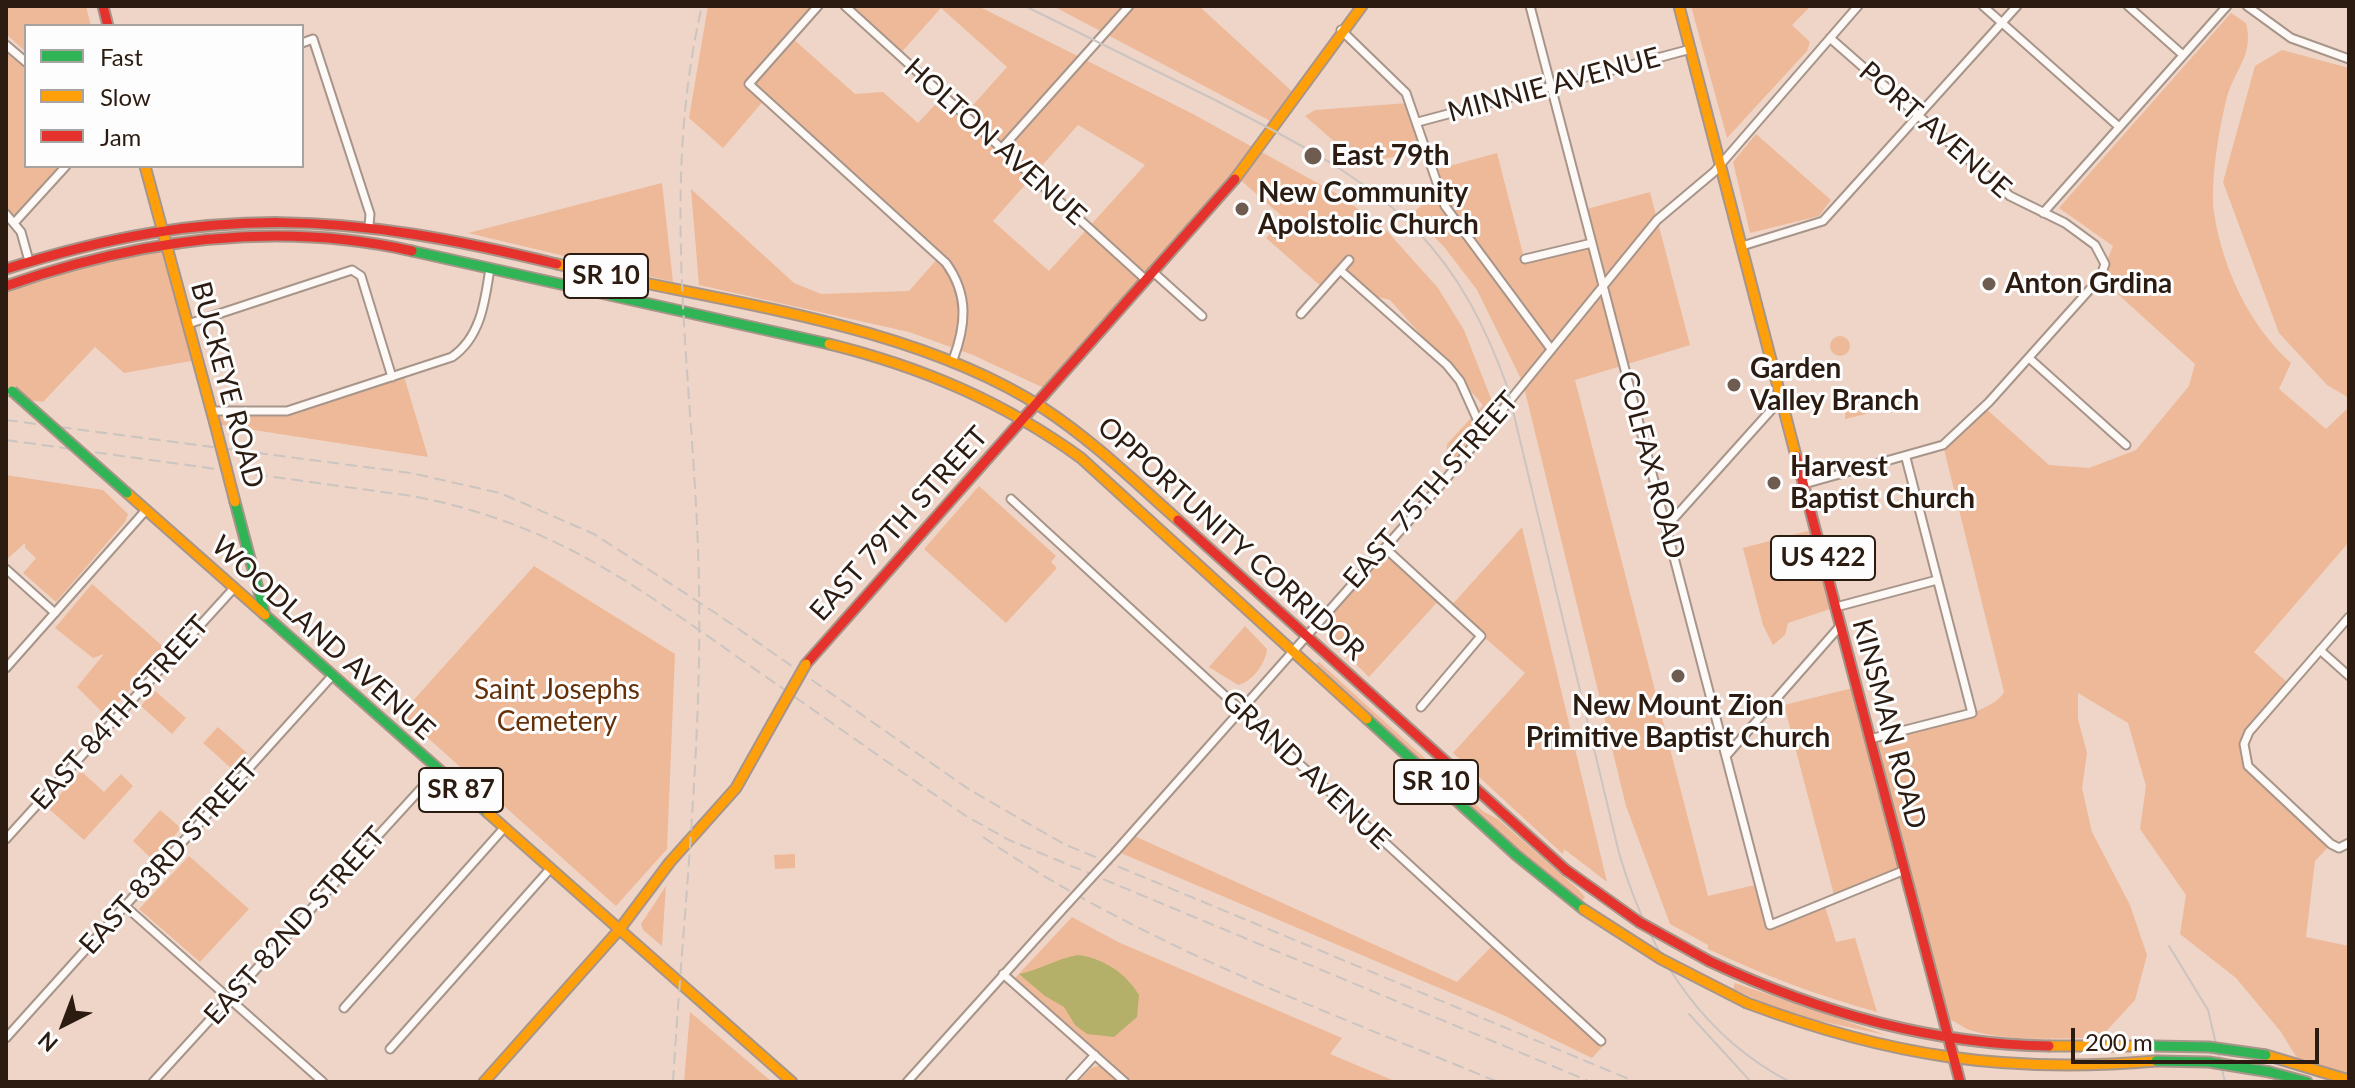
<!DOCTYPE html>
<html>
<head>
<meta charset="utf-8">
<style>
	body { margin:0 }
	#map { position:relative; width:2355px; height:1088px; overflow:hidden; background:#eed5c7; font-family:Lato,sans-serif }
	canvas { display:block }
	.frame { position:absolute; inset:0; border:8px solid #2b1b11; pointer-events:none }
	.legend { position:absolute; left:24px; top:24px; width:280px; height:144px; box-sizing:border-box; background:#fdfdfd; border:2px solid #a9a39f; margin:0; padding:10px 14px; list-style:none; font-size:24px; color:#2b1b11 }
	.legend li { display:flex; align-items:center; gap:16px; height:40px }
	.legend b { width:40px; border:2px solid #a9a39f }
	.north { position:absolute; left:24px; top:984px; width:80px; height:80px; -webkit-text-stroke:6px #fdfdfd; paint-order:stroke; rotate:222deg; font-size:22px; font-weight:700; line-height:32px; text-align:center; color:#2b1b11 }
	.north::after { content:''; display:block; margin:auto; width:28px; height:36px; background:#2b1b11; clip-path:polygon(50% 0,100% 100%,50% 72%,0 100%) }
	.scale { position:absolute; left:2071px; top:1028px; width:248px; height:36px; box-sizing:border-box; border:4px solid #2b1b11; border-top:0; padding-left:10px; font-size:24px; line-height:28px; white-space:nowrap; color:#2b1b11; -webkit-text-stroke:6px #fdfdfd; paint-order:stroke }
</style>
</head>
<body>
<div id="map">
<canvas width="2355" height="1088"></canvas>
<div class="frame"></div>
<ul class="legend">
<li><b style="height:10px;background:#30b455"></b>Fast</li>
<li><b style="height:10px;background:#ff9f0a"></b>Slow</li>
<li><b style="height:10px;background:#e5322d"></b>Jam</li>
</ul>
<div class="north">N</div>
<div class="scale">200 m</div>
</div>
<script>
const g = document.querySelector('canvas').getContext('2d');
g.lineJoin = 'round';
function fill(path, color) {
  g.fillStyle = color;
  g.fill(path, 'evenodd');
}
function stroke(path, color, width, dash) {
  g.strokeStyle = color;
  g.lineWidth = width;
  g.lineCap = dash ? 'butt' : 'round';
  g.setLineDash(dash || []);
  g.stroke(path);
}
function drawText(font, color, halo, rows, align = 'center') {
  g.font = font + ' Lato,sans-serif';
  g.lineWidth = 6;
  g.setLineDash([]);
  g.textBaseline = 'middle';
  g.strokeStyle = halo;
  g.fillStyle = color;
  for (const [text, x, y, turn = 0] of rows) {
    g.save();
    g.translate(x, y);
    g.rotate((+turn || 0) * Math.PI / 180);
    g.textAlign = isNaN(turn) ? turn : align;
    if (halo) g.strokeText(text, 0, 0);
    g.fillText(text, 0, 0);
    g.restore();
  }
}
const green = new Path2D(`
	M6,6H86L91,26H26V52L6,34Z
	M708,6H818L791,37L855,94L883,92L918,123L944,95L965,114L1007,67L941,8L899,55L845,6H978L1193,114L1339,195L1386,230L1438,288L1464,330L1494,406L1495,418L1445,480L1447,444L1483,405L1390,300L1367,294L1340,270L1323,288L1266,238L1284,218L1237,177L1048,390L973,355L909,332L699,285L691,189L794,283L821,294L909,291L939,257L765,99L723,148L689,118ZM1078,125L1145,165L1049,271L993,221Z
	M1053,6H1199L1296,95L1276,124Z
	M1691,6H1811L1792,25L1810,42L1807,51L1727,138Z
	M2231,13L2246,23C2254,55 2236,67 2227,97C2219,128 2210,182 2214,213C2223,269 2249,325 2291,363L2279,389L2326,429L2349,407V542L2254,652L2290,685L2244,744L2248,766L2331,844L2315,861L2306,937L2349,946V1080L2300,1063L2281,1032L2236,978L2180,934L2186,895L2140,829L2146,786L2128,723L2078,693V719L2087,753L2082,788L2092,832L2130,905L2147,955L2135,1000L2100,1038C2060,1038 2012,1042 1973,1031C1961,1028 1959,1021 1945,1019L1905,871L1835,899L1784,705L1857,687L1870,738C1900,731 1990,718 2004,692L1943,445L1984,407L2049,465L2089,468L2136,450L2189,386L2195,364L2100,278L2113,246L2059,208Z
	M6,45L26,63V166H66L15,222L6,214Z
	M2282,50L2349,68V398L2327,385L2279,333L2223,182L2255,66Z
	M1408,103L1417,122L1422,152L1359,163L1305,116L1315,110Z
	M1756,134L1831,200L1819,216L1750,233L1733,162Z
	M1497,153L1524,258L1591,243L1583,210L1650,192L1690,345L1575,380L1708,896L1759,884L1770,925L1824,903L1836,942L1855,938L1877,1012C1819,996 1763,975 1708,949V945L1670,924L1626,806L1523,383L1477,290L1445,248L1412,214L1438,191L1431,171Z
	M662,183L673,282L468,233Z
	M166,244L197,360L124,373L95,347L43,402L21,399L6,386V286L65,265Z
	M1830 346a10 10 0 1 1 20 0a10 10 0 1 1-20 0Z
	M403,373L428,457L215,424L211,411L281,412Z
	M1860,391L1866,414L1845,419L1846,403Z
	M6,475L103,490L128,514L125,522L56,602L23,573L36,558L25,548V543L6,560Z
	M979,486L1056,556L1051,562L1057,568L1006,623L924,549Z
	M1522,527L1607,882L1564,849L1563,854L1554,846L1453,753L1525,673L1450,607Z
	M1815,529L1836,607L1788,623L1785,635L1773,645L1763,625L1743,548Z
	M1385,548L1441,598L1369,677L1315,624Z
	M534,566L675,654L667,849L616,906L401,714Z
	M92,584L166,649L106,716L77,687L104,654L93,658L55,628Z
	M1245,626L1267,649C1266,663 1252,682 1238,685L1209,667Z
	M1319,662L1484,812L1498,819L1579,890L1585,897L1582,901L1525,857L1316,664Z
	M154,690L186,718L172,734L141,706Z
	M218,727L247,753L232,769L203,743Z
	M81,771L104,792L121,774L133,786L84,840L48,808Z
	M160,810L181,828L153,860L133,841Z
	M1130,834L1457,982L1495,943L1605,1044L1592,1058L1503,1015L1116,851Z
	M795,854V868L775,869L774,855Z
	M189,856L249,909L200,962L139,909Z
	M666,886L662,946L643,930L641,924Z
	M1072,917L1118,942L1342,1038L1330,1054L1397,1082H1132L1015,978Z
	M1735,983L1886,1035L1791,1015L1733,989Z
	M690,1012L772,1082H684Z
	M1101,1065L1120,1082H1078L1091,1068Z`);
const water = new Path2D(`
	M1078,955C1103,958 1126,973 1139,995L1137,1017L1114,1037L1087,1034L1075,1025L1064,1007L1045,996L1019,974C1039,970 1056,959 1078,955Z`);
const street = new Path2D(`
	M818,6L749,84L946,263C969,295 966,325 953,360
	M845,6L1145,279
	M1530,6L1770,925L1905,870
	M1983,6L2118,126
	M2128,6L2183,55
	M2247,6L2291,38L2349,59
	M1341,30L1406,93L1445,206L1551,349
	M302,43L313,39L370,214L369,226
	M6,45L26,62
	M1418,122L1691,49
	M1002,148L1129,6
	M2043,213L2227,6
	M6,214L21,232L29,261
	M15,222L66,166
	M1742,246L1823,221L2017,6
	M1525,259L1592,243
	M1340,270L1447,365L1460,381L1483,432
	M1152,271L1202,316
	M1301,314L1349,260
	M188,324L352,270L361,276L392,377
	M2029,358L2126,445
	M211,411H287L452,357C481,337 485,301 490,268
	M1804,484L1943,445L1989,402L2100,278L2105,264L2095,245L2065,223L2010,196L1830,38
	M1011,499L1601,1041
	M1667,526L1781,399
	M1385,548L1481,636L1421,707
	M6,569L55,613
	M1836,607L1937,580
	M2349,617L2249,732L2244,744L2248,766L2331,844L2339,848L2349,843
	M2320,650L2349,676
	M6,668L146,510
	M1870,739L1972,713L1906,458
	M1726,756L1841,625
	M6,839L234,588
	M1116,851L1445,480L1657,220L1714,172L1858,6
	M125,906L323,1082
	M1003,974L1125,1082
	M344,1008L504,828
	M6,1038L332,676
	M390,1049L550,869
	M153,1082L438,770
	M907,1082L1061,911
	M1070,1082L1095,1055`);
const fast = new Path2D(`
	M412,251L829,344
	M235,502L265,615L488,813
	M1367,719L1516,855L1583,909
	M2270,1072L2307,1082`);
const slow = new Path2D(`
	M1679,6L1796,456
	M145,166L215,424
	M1235,179L1362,6
	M557,264C711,301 909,321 1043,408C1092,440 1134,481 1178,520
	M829,344C922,367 1004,402 1081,458L1367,719
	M127,493L265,615
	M488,813L792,1082
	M1747,1003C1888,1056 2006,1074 2156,1061
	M2049,1046H2153
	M2266,1055L2349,1080
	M484,1082L619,930L670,862L736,788L772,724`);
const jam = new Path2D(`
	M103,6L108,26
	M6,269C214,203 348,213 557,264
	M6,286C137,240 275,220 412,251
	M1796,456L1960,1082
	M1178,520L1566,870
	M806,664L1235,179
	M1709,961C1817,1012 1929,1044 2049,1046`);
const tram = new Path2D(`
	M1025,6C1089,38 1153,69 1217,101C1286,137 1361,173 1416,230C1460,275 1486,328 1507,386L1619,853C1647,948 1699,1035 1790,1082
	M2169,946L2208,1010L2225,1082
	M1689,1014L1751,1082`);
const rail = new Path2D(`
	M6,420L411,473L500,493L594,534L717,614L970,790L1064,844L1636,1082
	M6,440L412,496C553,523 632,583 746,663C820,714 892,766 966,816L1009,840L1591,1082
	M983,837C1141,945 1322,1009 1498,1082
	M673,1082C683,917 702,751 699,586C696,392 657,197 702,6`);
const streetBridge = new Path2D(`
	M1061,911L1116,851`);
const fastBridge = new Path2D(`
	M12,391L127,493
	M2153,1046L2209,1047L2266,1055
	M2156,1061L2209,1062L2270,1072`);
const slowBridge = new Path2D(`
	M215,424L235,502
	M772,724L806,664
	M1583,909L1661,959L1747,1003`);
const jamBridge = new Path2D(`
	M1566,870L1639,922L1709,961`);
const markers = [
	[1313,156,10,"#6f5c51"],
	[1242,209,8,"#6f5c51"],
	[1989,284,8,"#6f5c51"],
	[1734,385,8,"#6f5c51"],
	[1774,483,8,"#6f5c51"],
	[1678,676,8,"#6f5c51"]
];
const shields = [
	[606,276,84],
	[1823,558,104],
	[1436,782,84],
	[461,790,84]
];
const shieldNames = [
	["SR 10",606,276],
	["US 422",1823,558],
	["SR 10",1436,782],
	["SR 87",461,790]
];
const streetNames = [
	["MINNIE AVENUE",1554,85,-15],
	["PORT AVENUE",1935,130,41],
	["HOLTON AVENUE",995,142,42],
	["BUCKEYE ROAD",227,385,75],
	["COLFAX ROAD",1651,465,75],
	["EAST 75TH STREET",1431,490,-49],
	["EAST 79TH STREET",899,524,-48],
	["OPPORTUNITY CORRIDOR",1231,539,42],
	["WOODLAND AVENUE",323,638,42],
	["EAST 84TH STREET",120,713,-48],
	["KINSMAN ROAD",1889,724,75],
	["GRAND AVENUE",1306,770,43],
	["EAST 83RD STREET",169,857,-48],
	["EAST 82ND STREET",295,926,-48]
];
const poiNames = [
	["East 79th",1331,156],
	["New Community",1258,193],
	["Apolstolic Church",1258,225],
	["Anton Grdina",2005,284],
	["Garden",1750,369],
	["Valley Branch",1750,401],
	["Harvest",1790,467],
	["Baptist Church",1790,499],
	["New Mount Zion",1678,706,"center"],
	["Primitive Baptist Church",1678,738,"center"]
];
const parkNames = [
	["Saint Josephs",557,690],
	["Cemetery",557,722]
];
fill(green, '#eeb999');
fill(water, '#b4b069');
stroke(street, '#a8958a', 11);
stroke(fast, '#a8958a', 13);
stroke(slow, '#a8958a', 13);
stroke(jam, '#a8958a', 13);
stroke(street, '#fcf9f7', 7);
stroke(fast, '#30b455', 9);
stroke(slow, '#ff9f0a', 9);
stroke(jam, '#e5322d', 9);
stroke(tram, '#cbc4c0', 2);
stroke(rail, '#cbc4c0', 2, [12, 6]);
stroke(streetBridge, '#a8958a', 11, []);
stroke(fastBridge, '#a8958a', 13, []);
stroke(slowBridge, '#a8958a', 13, []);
stroke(jamBridge, '#a8958a', 13, []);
stroke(streetBridge, '#fcf9f7', 7);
stroke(fastBridge, '#30b455', 9);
stroke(slowBridge, '#ff9f0a', 9);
stroke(jamBridge, '#e5322d', 9);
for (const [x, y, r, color] of markers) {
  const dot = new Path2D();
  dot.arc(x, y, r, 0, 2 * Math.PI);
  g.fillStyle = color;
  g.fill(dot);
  stroke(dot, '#fdfdfd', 3);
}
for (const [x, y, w] of shields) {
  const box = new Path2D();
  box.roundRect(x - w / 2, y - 22, w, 44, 6);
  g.fillStyle = '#fdfdfd';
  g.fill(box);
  stroke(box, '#2b1b11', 2);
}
drawText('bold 26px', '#2b1b11', null, shieldNames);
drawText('28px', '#2b1b11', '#fdfdfd', streetNames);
drawText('bold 28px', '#2b1b11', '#fdfdfd', poiNames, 'left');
drawText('28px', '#643009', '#fdfdfd', parkNames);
</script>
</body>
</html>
